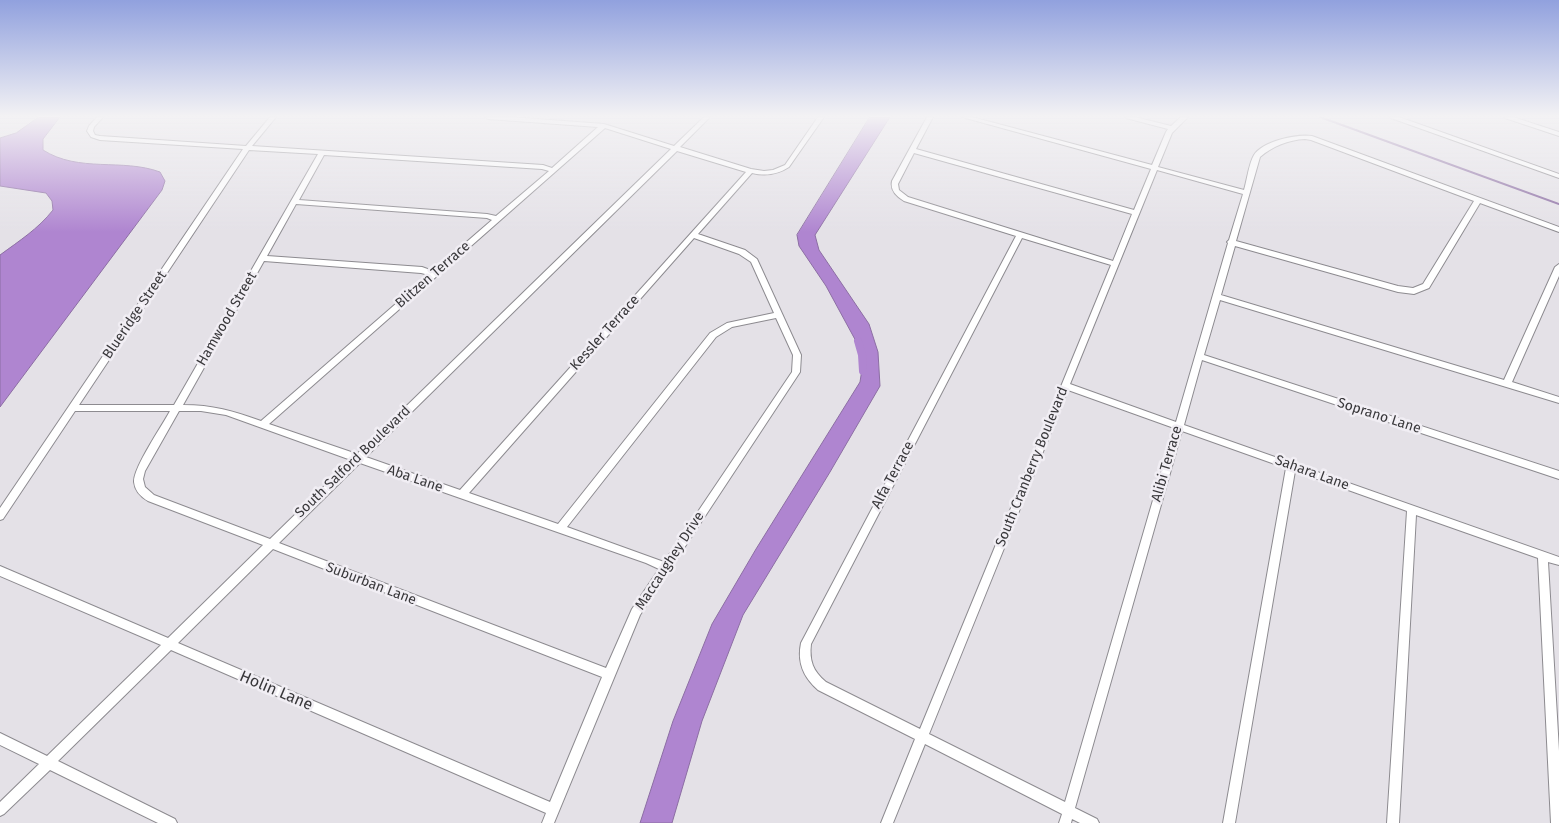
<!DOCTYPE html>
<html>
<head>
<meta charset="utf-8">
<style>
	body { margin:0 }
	canvas { display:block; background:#e4e1e7 }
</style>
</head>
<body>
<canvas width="1559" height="823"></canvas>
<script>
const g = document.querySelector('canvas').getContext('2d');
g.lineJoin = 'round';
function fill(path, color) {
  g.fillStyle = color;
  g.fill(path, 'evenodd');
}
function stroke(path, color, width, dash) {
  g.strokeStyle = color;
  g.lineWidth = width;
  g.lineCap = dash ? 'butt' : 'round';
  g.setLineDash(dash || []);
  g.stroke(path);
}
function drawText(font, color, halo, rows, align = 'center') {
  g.font = font + ' "Fira Sans",sans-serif';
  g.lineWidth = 5;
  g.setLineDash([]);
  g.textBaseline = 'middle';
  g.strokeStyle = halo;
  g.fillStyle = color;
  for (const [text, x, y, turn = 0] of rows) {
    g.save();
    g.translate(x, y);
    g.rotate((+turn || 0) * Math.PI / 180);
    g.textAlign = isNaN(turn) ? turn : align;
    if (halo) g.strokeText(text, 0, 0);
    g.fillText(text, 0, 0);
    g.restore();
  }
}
const water = new Path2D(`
	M39,117H60L43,139V150C79,173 122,158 160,172L165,181L162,190L0,407V255C19,241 38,229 53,210L52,201L46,193L0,186V138L16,133Z
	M870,117H890L815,235L819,250L869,324L878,352L880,386L830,472L743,615L702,721L672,823H640L673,721L712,624L756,549L860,382L864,356L826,286L799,246L797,235Z`);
const stream = new Path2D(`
	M1320,117L1559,204`);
const canal = new Path2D(`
	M858,341L862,355L863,371`);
const minor = new Path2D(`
	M97,117H103L94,127L93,131L95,135L100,136L246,146L270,117H276L252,146L543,165L552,168L598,127L488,119L485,117H511L604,124L674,146L704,117H710L680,147L751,169L764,171L773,170L785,165L818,117H824L789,167C777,175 765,176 752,173L698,234L745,250L757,259L801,355L800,372L640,615L554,823H542L546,813L171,650L58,761L175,819L177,823H158L50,770L4,814L0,816V802L39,764L0,745V733L47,756L161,645L0,576V566L168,638L263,545L148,501C141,497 135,491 134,482C133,468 162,426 170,411H75L3,519L0,520V508L243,149L100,140L91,137L87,131L89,126ZM605,128L671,149L357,454L269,424ZM249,150L318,154L174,405H79ZM677,151L746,172L460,490L366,457ZM324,155L542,169L549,171L496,216L487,214L299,200ZM296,204L487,218L492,220L433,271L422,267L267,256ZM694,238L739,254L751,262L774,313L727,323L710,333L558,524L469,493ZM264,261L421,273L429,275L261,421C233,411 213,405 183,405ZM776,318L793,355L792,372L664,562L567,527L716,337L732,327ZM179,411H201L226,415L351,460L270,539L154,495L145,487L143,479L145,471ZM360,463L646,563L659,569L632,609L606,668L279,543ZM273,549L602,677L550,802L178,643Z
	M927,117H933L916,149L1134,210L1151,169L962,117H972L1152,165L1166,132L1168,129L1126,118L1125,117H1135L1171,126L1181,117H1188L1172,133L1158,167L1244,190C1247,180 1249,163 1254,155C1263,141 1296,134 1312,136L1559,227V232L1480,203L1429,288L1414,294L1398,292L1235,246L1221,295L1504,380L1555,267L1559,264V276L1512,382L1559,397V403L1220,300L1204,355L1559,471V479L1202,360L1184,425L1559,557V565L1548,562L1559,751V823H1551L1538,558L1416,515L1399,823H1387L1407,511L1295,471L1235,823H1223L1286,468L1182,431L1075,808L1097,819L1099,823H1080L1072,819L1071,823H1059L1062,814L925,744L893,823H881L915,739L818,690C803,677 797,662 801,643L1016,236L904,201C896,196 890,190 892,181ZM1305,139L1311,140L1474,201L1423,284L1413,288L1398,286L1236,241L1260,157C1273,146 1288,140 1305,139ZM914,153L1132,214L1113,261L908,197L899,190L898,184ZM1157,170L1243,194L1229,240L1227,242L1228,243L1176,422L1070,384ZM1022,238L1111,265L920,729L826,682C813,671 809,661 811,644ZM1068,390L1174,428L1065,802L929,734Z
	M1390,117H1399L1559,174V178L1391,118Z
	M1504,117H1513L1559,132V136L1505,118Z`);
const streetNames = [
	["Blitzen Terrace",433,275,-41],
	["Blueridge Street",135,315,-56],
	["Hamwood Street",227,319,-60],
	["Kessler Terrace",605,333,-48],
	["Soprano Lane",1379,416,18],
	["South Salford Boulevard",353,462,-44],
	["Alibi Terrace",1167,464,-74],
	["South Cranberry Boulevard",1032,467,-68],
	["Sahara Lane",1312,473,20],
	["Alfa Terrace",893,475,-62],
	["Aba Lane",415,479,19],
	["Maccaughey Drive",670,561,-57],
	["Suburban Lane",371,584,21]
];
const nearStreetnames = [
	["Holin Lane",276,691,23]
];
fill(water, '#af85d0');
stroke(water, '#8c6ea3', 1);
stroke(stream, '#8c6ea3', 2);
stroke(canal, '#af85d0', 8);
stroke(minor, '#8d8b90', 2);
fill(minor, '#fff');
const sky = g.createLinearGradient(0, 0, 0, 232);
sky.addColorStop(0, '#91a1de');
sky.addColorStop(0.5, '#f3f2f4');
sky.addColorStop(1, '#f3f2f400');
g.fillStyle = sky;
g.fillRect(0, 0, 1559, 232);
drawText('14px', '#39383b', '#f1eef4', streetNames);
drawText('16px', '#39383b', '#f1eef4', nearStreetnames);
</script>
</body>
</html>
